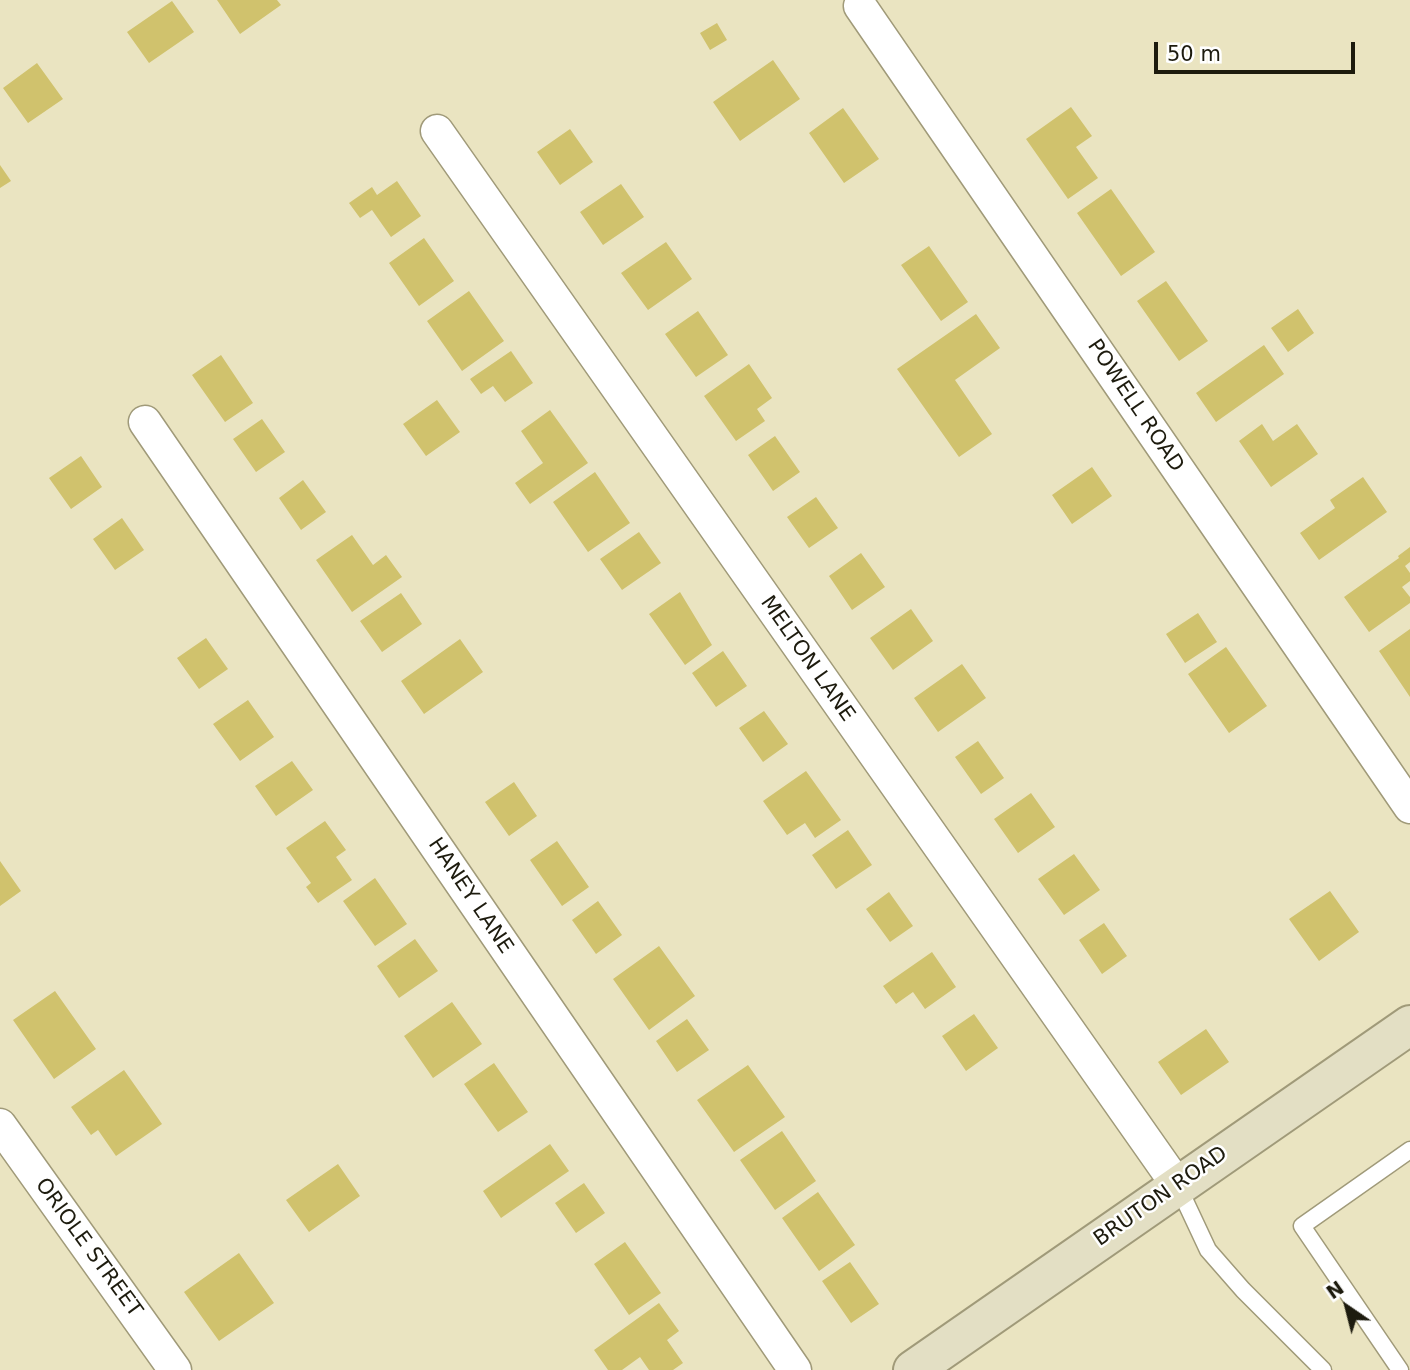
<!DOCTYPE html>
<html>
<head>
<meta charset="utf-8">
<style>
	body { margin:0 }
	#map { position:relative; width:1410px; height:1370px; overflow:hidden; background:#eae4c1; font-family:"DejaVu Sans",sans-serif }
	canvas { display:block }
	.north { position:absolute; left:1312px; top:1272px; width:70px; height:70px; -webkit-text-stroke:5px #fff; paint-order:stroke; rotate:325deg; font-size:19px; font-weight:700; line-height:28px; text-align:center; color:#1d1b0e }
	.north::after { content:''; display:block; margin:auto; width:24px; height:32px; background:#1d1b0e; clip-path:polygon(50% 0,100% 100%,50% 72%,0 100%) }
	.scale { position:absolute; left:1154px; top:42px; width:201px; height:32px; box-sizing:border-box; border:4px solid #1d1b0e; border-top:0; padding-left:9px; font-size:21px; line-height:24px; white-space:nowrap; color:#1d1b0e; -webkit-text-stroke:5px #fff; paint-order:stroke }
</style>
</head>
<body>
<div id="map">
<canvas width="1410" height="1370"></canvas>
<div class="north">N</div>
<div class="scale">50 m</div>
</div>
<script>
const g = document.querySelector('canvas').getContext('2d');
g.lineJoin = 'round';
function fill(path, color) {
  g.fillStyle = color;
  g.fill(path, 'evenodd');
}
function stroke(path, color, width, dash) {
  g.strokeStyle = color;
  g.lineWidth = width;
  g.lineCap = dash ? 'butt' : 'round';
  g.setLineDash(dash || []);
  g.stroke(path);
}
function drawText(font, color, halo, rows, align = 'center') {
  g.font = font + ' "DejaVu Sans",sans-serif';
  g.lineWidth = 5;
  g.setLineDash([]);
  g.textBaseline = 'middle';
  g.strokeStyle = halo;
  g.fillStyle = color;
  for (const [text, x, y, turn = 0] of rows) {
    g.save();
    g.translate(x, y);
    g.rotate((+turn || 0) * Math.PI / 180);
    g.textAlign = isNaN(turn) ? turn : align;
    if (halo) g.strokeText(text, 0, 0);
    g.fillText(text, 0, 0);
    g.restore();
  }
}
const building = new Path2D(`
	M217,0H277L281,5L240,34Z
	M172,1L194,32L149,63L127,32Z
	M717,23L727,40L710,50L700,33Z
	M773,60L800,99L740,141L713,102Z
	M37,63L63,99L28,123L3,88Z
	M1071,107L1092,136L1076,147L1098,178L1068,199L1026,139Z
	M843,108L879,159L844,183L809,133Z
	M570,129L593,162L560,185L537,152Z
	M0,165L11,181L0,188Z
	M397,181L421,216L391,237L372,210L360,218L349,203L372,187L377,195Z
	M621,184L644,217L603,245L580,212Z
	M1111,189L1155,252L1121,276L1077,213Z
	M424,238L454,281L419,306L389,263Z
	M666,242L692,279L648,310L621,273Z
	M929,246L968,302L941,321L901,265Z
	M1166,281L1208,341L1179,361L1137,301Z
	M469,291L504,341L462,371L427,321Z
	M1298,309L1314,333L1288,352L1271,328Z
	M698,311L728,355L696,377L665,334Z
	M976,314L1000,348L955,380L992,434L959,457L897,369Z
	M1264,345L1284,374L1216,422L1196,393Z
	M511,351L533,383L505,402L493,386L481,394L470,379Z
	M221,355L253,403L225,422L192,375Z
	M749,364L772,398L757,409L765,421L736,441L704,396Z
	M437,400L460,432L426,456L403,424Z
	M550,410L588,463L530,504L515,483L543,463L521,431Z
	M262,419L285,452L256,472L233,439Z
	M1262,424L1273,441L1297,424L1318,454L1271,487L1239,441Z
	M775,436L800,472L773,491L748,455Z
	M81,456L102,487L71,509L49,478Z
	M1092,467L1112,496L1072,524L1052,495Z
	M595,472L630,523L588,552L553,502Z
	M1363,477L1387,512L1319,560L1300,533L1335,508L1330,500Z
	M303,480L326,512L301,530L279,498Z
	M816,497L838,528L809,548L787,517Z
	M122,518L144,550L115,570L93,539Z
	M639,532L661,563L622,590L600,559Z
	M352,535L373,565L386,555L402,577L352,612L316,560Z
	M1410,547V562L1405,566L1410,573V581L1402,587L1410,597V603L1369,632L1344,597L1399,558L1398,556Z
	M861,553L885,587L852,610L829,576Z
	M680,592L712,645L685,665L649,614Z
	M401,593L422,624L382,652L360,621Z
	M911,609L933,641L893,670L870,638Z
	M1198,613L1217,642L1185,663L1166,634Z
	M1410,629V697L1379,651Z
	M206,638L228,669L199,689L177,658Z
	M460,639L483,672L424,714L401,681Z
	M1226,647L1267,706L1229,733L1188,674Z
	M723,651L747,686L716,707L692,673Z
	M962,664L986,698L938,732L914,698Z
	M248,700L274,737L240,761L213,724Z
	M764,711L788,744L763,762L739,728Z
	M978,741L1004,778L981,794L955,757Z
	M292,761L313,790L276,816L255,786Z
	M806,771L841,820L815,838L805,823L787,835L763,801Z
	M514,782L537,816L509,836L485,802Z
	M1031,793L1055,827L1018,853L994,819Z
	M325,821L346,850L336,857L352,880L318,903L306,887L311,883L286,848Z
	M848,830L872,865L836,889L812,855Z
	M557,841L589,887L562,906L530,860Z
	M1074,854L1100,890L1064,915L1038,879Z
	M0,861L21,891L0,906Z
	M375,878L407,924L375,946L343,901Z
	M1330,891L1359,932L1319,961L1289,919Z
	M889,892L913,926L890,942L866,909Z
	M598,901L622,935L596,954L572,920Z
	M1104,923L1127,956L1102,974L1079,940Z
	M415,939L438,971L399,998L377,966Z
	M659,946L695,996L649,1030L613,979Z
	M932,952L956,987L925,1009L913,992L896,1004L883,986Z
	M55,991L96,1049L54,1079L13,1020Z
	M452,1002L482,1044L433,1078L404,1036Z
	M974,1014L998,1048L966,1071L942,1036Z
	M687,1019L709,1050L677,1072L656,1041Z
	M1206,1029L1229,1062L1181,1095L1158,1062Z
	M494,1063L528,1112L498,1132L464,1084Z
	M748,1065L785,1117L734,1152L697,1100Z
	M124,1070L162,1124L116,1156L98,1130L91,1135L71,1107Z
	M782,1131L816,1181L775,1210L740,1160Z
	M550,1144L569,1171L501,1218L483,1191Z
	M338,1164L360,1196L309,1232L286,1200Z
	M584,1183L605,1213L576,1233L555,1203Z
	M818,1192L855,1245L819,1271L782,1218Z
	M625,1242L661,1293L629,1315L594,1264Z
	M239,1253L274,1303L219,1341L184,1292Z
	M850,1262L879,1304L851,1323L822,1281Z
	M659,1303L679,1331L667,1340L683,1363L673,1370H649L640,1357L622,1370H608L594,1350Z`);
const service = new Path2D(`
	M1178,1186L1208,1250L1243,1290L1323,1370
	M1400,1370L1302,1226L1410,1150`);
const minor = new Path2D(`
	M860,6L1410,807
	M437,131L1178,1186
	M145,422L795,1370
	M0,1125L175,1370`);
const secondary = new Path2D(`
	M913,1370L1410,1025`);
const streetNames = [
	["POWELL ROAD",1135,406,56],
	["MELTON LANE",807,659,55],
	["HANEY LANE",470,896,56],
	["BRUTON ROAD",1161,1197,-35],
	["ORIOLE STREET",88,1248,54]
];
fill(building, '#d0c26d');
stroke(service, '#a09a79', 19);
stroke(minor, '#a09a79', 35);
stroke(secondary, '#a09a79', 42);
stroke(service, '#fff', 16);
stroke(minor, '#fff', 32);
stroke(secondary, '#e3dfc4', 38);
drawText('21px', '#1d1b0e', '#fff', streetNames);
</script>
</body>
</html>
